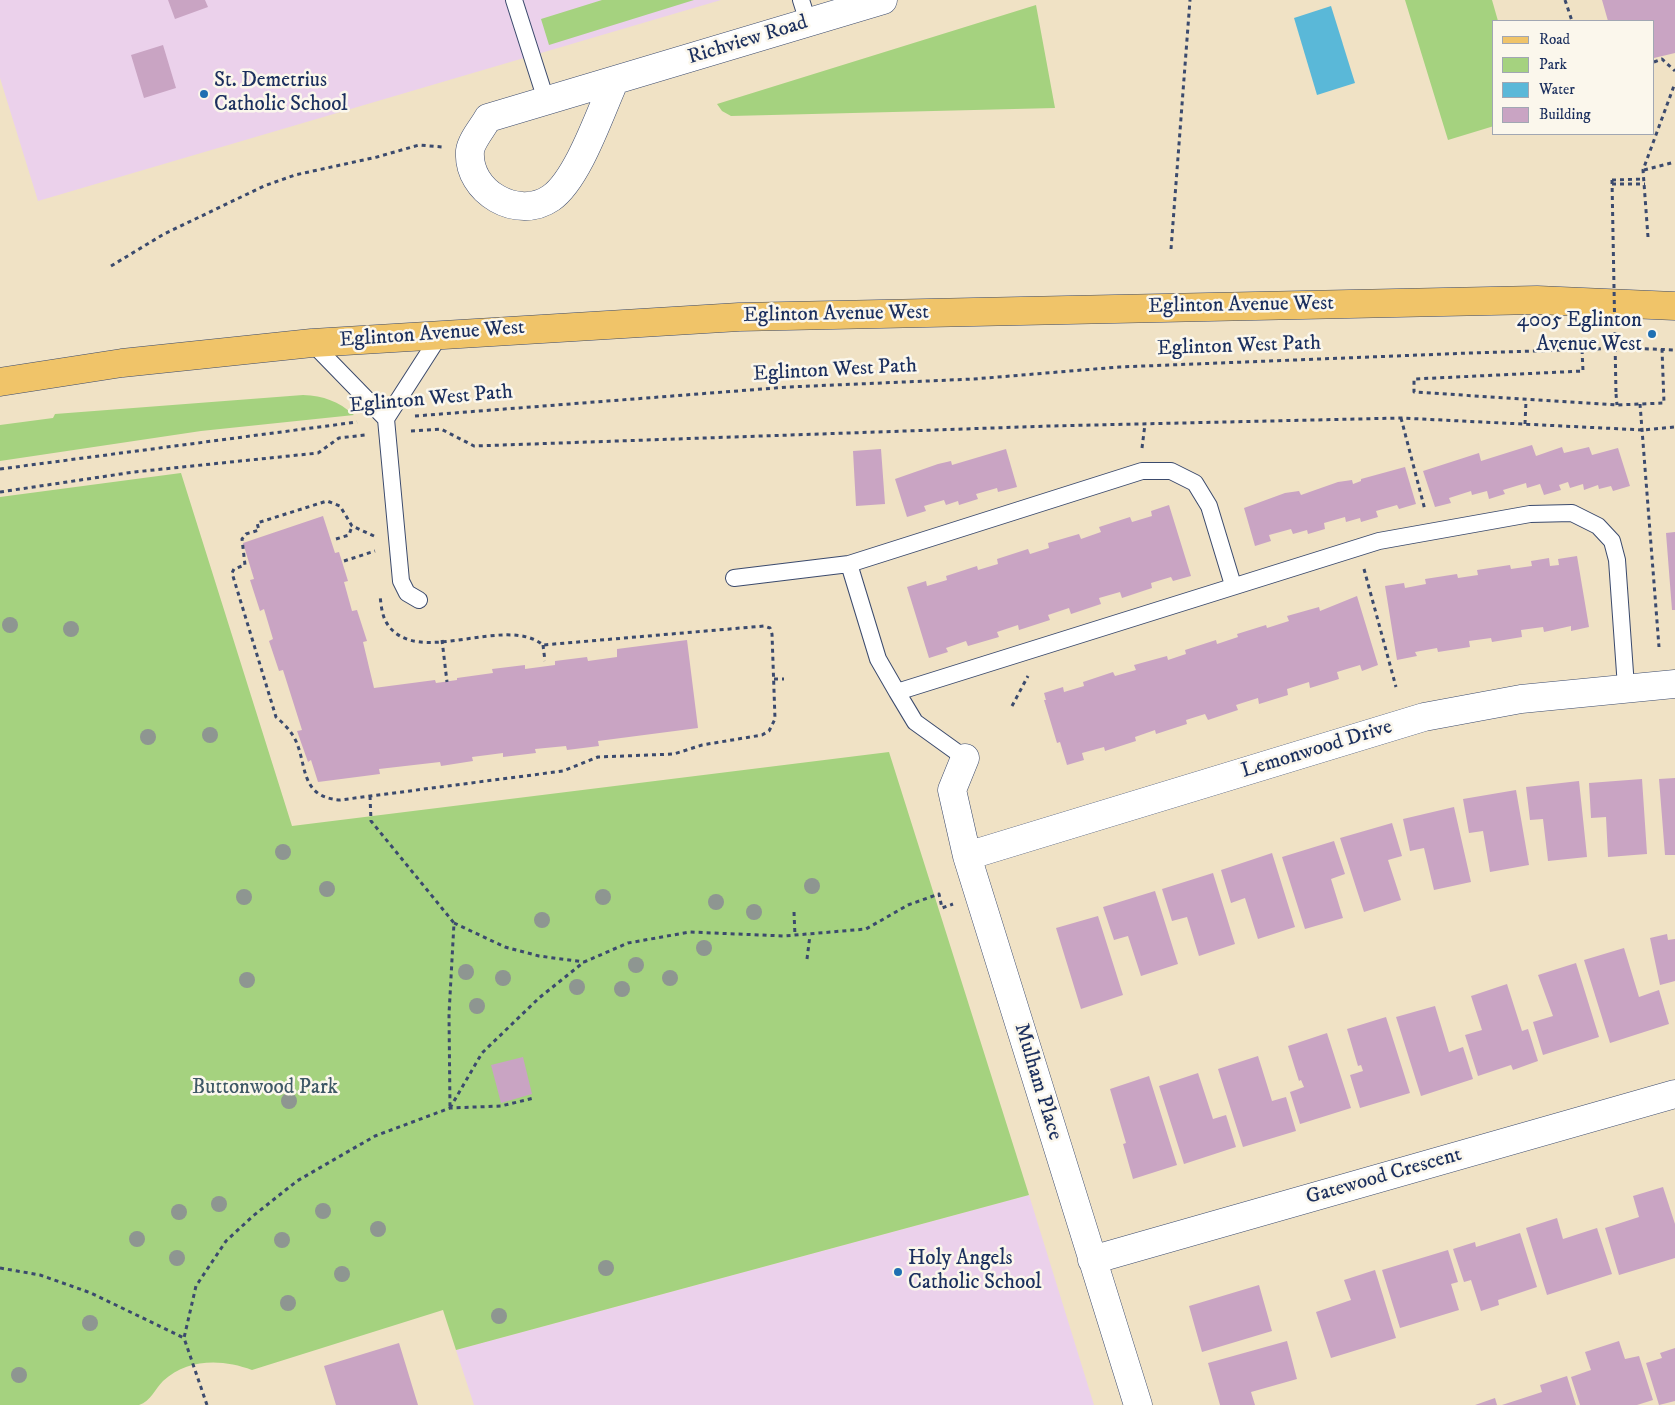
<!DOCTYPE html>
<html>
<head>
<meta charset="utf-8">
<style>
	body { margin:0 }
	#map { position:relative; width:1675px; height:1405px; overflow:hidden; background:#f0e2c5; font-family:"IM FELL DW Pica",serif }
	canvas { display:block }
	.legend { position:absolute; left:1492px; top:20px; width:162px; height:115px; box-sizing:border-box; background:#fbf7ec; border:1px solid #a1a7b3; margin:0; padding:6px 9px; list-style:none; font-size:15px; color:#1b2f5e }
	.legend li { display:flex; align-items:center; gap:10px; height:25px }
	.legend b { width:25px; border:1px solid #a1a7b3 }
</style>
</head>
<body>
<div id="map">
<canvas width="1675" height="1405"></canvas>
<ul class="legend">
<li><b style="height:6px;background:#f0c469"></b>Road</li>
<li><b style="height:14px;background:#a5d27f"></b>Park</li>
<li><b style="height:14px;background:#5ab8d8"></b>Water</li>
<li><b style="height:14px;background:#c9a4c3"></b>Building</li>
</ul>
</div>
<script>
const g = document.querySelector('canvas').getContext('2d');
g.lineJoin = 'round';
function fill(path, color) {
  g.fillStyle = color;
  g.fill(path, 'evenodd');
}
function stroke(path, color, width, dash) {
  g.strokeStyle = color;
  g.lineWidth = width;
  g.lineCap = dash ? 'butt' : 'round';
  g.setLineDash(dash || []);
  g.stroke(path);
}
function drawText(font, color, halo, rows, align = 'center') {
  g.font = font + ' "IM FELL DW Pica",serif';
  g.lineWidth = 5;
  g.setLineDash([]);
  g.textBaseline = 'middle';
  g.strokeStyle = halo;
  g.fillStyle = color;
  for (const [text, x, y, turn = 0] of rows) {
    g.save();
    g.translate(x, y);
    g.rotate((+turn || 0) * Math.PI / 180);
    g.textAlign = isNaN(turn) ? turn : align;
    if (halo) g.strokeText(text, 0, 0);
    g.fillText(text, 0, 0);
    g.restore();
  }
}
const built = new Path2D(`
	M0,0H721L38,201L0,78Z
	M1029,1195L1094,1405H474L456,1350Z`);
const green = new Path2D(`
	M602,0H694L549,45L541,19Z
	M1405,0H1492L1498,21H1494V126L1448,140Z
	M1036,5L1055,108L731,116L722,111L717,104Z
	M303,395C324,396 338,401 354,415L201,431L0,461V425L53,418L55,414Z
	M181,473L292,826L889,752L1029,1195L456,1350L443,1310L252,1370C223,1359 188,1358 163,1381C155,1389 151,1401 139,1405H0V497Z`);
const water = new Path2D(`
	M1331,6L1355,83L1317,95L1294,18Z`);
const building = new Path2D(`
	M168,0H205L208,7L175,19Z
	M1602,0H1675V53L1654,58V21H1608Z
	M163,45L176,88L144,98L131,55Z
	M1532,445L1536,456L1562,447L1564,453L1589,447L1592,455L1618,448L1630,486L1613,491L1611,486L1599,489L1598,485L1584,490L1583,484L1570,488L1568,482L1559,485L1561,490L1544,495L1540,484L1527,488L1526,483L1503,490L1505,494L1489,499L1487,491L1472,495L1471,491L1449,498L1451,503L1435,507L1423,471L1479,453L1481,461Z
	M881,449L885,504L856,506L853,451Z
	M1006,449L1017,487L998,492L997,488L976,494L978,499L959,505L958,501L946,505L944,500L924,506L926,511L907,517L895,479L938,464L951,461L952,465Z
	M1405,467L1416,504L1399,509L1397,505L1376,511L1378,517L1361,522L1360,518L1346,522L1345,517L1324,523L1325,529L1308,534L1307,530L1293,534L1291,529L1269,535L1271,541L1255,546L1244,508L1285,493L1299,491L1301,495L1338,482L1352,480L1353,484L1361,481V479Z
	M1169,505L1191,576L1173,581L1171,577L1151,583L1152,588L1122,598L1120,592L1099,598L1101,604L1071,614L1069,608L1048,615L1050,620L1019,630L1018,625L997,632L999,637L968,646L966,641L946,648L948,652L929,658L907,587L926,581L927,586L947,580L946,576L977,566L978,570L998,564L997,559L1028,549L1030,554L1049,548L1048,543L1079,534L1081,539L1101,532L1099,527L1130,517L1132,522L1152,516L1151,511Z
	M323,516L335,553L339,552L348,581L344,582L352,611L357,610L367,641L363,642L374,688L435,680L436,683L457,680V678L493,673L492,669L525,665V669L555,665V661L587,657L588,661L617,657V649L687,640L698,728L598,741L599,746L567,750L566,746L535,749L536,753L503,757V753L472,757L473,761L441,766L440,762L379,769L380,774L318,782L311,760L308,762L297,731L302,730L283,670L279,671L269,641L273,639L264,609L260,611L250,580L254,579L243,543Z
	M1675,532V610H1672L1666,533Z
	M1577,556L1589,627L1571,631V626L1544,632L1543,627L1521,630L1522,637L1492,642L1491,638L1469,641L1470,647L1438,652L1437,648L1415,652L1417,656L1397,660L1385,586L1404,583L1405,588L1426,584L1425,579L1457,574L1458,578L1478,575L1477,570L1510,565L1511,569L1532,566L1531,561L1549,558L1550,566L1559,565L1558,559Z
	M1357,596L1378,665L1362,671L1360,665L1337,672L1339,679L1310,688L1309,682L1287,689L1288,695L1259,704L1258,698L1236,705L1238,710L1208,720L1205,714L1186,720L1187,724L1156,734L1155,730L1135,737L1136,741L1105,751L1104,747L1082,753L1084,760L1067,765L1060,742L1057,743L1044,700H1046L1044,693L1063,687L1064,692L1084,686L1083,682L1113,672L1115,676L1136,670L1134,665L1167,656L1168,660L1186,654L1185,650L1216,640L1217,644L1238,637L1237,634L1266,625L1267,628L1289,621L1287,616L1319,607L1320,611Z
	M1675,778V855H1665L1659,779Z
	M1642,779L1647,854L1608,857L1606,817L1591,818L1589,783Z
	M1579,781L1587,857L1548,861L1543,819L1530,820L1526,787Z
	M1516,790L1529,865L1490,872L1483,831L1469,833L1463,799Z
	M1454,807L1471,882L1434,890L1424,848L1410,851L1403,819Z
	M1392,823L1402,856L1388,860L1401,900L1364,912L1340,838Z
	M1334,841L1345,874L1331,879L1343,918L1305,929L1282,857Z
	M1272,853L1295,927L1258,939L1245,898L1231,903L1221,870Z
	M1213,873L1235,944L1199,956L1187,917L1172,921L1162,889Z
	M1155,891L1178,964L1141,976L1128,936L1114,940L1103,907Z
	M1098,916L1123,995L1081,1009L1056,928Z
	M1667,934L1668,940L1675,939V981L1660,985L1650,938Z
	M1624,948L1639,997L1659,990L1669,1024L1610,1043L1584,960Z
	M1576,963L1599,1037L1543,1055L1533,1022L1553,1016L1538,975Z
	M1507,984L1522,1031L1528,1029L1538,1061L1513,1070L1511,1065L1478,1076L1465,1035L1482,1030L1471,996Z
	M1435,1006L1449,1052L1463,1047L1473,1079L1421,1096L1396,1017Z
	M1386,1017L1410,1093L1360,1108L1350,1075L1363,1071L1361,1065L1358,1066L1347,1029Z
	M1327,1033L1351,1108L1300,1124L1290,1092L1304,1087L1301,1080L1299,1081L1288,1046Z
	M1258,1056L1272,1101L1286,1097L1296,1131L1243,1147L1218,1069Z
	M523,1057L532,1094L501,1103L491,1065Z
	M1198,1073L1213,1119L1226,1115L1236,1147L1184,1164L1159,1086Z
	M1149,1076L1177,1165L1133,1179L1123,1144L1126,1143L1110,1089Z
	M1663,1187L1675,1224V1258L1619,1275L1605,1228L1639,1217L1633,1196Z
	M1557,1218L1563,1239L1597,1228L1612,1274L1547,1295L1526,1228Z
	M1520,1233L1537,1287L1498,1300L1499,1305L1481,1311L1471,1280L1464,1282L1453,1249L1475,1242L1476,1247Z
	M1448,1250L1458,1282L1451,1284L1459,1310L1400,1328L1382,1270Z
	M1375,1270L1396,1338L1331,1358L1316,1312L1351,1300L1344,1280Z
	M1259,1285L1272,1331L1202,1352L1189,1306Z
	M1287,1341L1297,1379L1251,1392L1255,1405H1220L1208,1363Z
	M1619,1341L1625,1359L1639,1356L1653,1400L1637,1405H1580L1571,1377L1591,1370L1585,1352Z
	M399,1343L418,1405H336L324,1366Z
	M1675,1348V1401L1659,1405L1646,1363L1662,1358L1660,1353Z
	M1567,1376L1576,1405H1502L1542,1392L1540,1385Z
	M1495,1398L1497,1405H1475Z`);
const path = new Path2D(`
	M1565,0L1572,21
	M1654,62L1662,59L1675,71
	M1644,170L1675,162
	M1612,180L1644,179
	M1612,184H1645
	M1648,237L1643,170L1675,83
	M1171,249L1190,0
	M111,266L164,234L264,186L295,175L377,157L419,145L442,147
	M1582,350L1583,371L1414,379V392L1617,405L1664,403L1662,349
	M1616,394L1617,405
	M1640,404L1659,647
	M415,416L788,387L974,379L1119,367L1470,353L1628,348L1675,350
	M1401,418L1425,510
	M1525,424L1526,401
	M411,431L441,429L474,446L1050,426L1401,418L1643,430L1675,427
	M1142,448L1145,424
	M0,469L357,422
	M0,492L134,472L318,453L339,438L365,435
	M374,536L352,526L340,506L327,501L257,523L259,530L246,534L242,539L245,565L234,569L232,573L276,717C282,722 288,728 292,734C309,759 296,797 340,800L563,771L598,757L674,754L702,745L762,735L769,731L775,719L772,634L770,628L764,626L543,645C505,614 418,668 388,625C382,617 381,605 380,595
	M336,539L349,535L352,526
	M344,561L375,551
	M1364,569L1396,687
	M442,640L447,682
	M543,645L545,661
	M774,679H784
	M1012,706L1028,676
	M370,796L371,821L454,923L449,1014L450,1108
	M794,912L795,936
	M454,923L505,947L539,956L584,962
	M807,959L810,935
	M450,1108L482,1053L539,998L584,962L628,943L690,932L784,936L866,929L908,905L939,894L942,908L953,904
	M0,1268L40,1275L91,1293L184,1338
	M207,1405L184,1338L196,1286L226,1241L253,1216L297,1181L375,1136L450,1108L501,1106L534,1098`);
const service = new Path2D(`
	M514,0L546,100
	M801,0L808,22
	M312,343L386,419L401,581L407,593L419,600
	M386,419L440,335
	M849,564L878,659L897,692
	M734,578L849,564L1142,471H1171L1195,483L1209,506L1233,585
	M965,758L915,722L897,692L1379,541L1530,514L1572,513L1598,526L1612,541L1617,560L1626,687`);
const minor = new Path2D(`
	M614,82C600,113 578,179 551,198C518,221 467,192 470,151C471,141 483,127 488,118L883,0
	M965,758L952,790L967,856L1138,1405
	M967,856L1424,717L1521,699L1675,684
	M1092,1260L1675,1094`);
const primary = new Path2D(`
	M0,382L122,363L312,343L739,317L1537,300L1675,306`);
const pathBridge = new Path2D(`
	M1612,180L1616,394`);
const trees = [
	[10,625],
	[71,629],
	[210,735],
	[148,737],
	[283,852],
	[812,886],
	[327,889],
	[244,897],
	[603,897],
	[716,902],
	[754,912],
	[542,920],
	[704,948],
	[636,965],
	[466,972],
	[503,978],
	[670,978],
	[247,980],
	[577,987],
	[622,989],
	[477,1006],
	[289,1101],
	[219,1204],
	[323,1211],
	[179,1212],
	[378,1229],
	[137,1239],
	[282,1240],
	[177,1258],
	[606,1268],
	[342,1274],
	[288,1303],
	[499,1316],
	[90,1323],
	[19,1375]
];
const markers = [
	[204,94,5,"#1f6fb2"],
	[1652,334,5,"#1f6fb2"],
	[898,1272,5,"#1f6fb2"]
];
const streetNames = [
	["Richview Road",748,41,-17],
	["Eglinton Avenue West",1241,306,-1],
	["Eglinton Avenue West",836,315,-1],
	["Eglinton Avenue West",432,335,-4],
	["Eglinton West Path",1239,347,-2],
	["Eglinton West Path",835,371,-3],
	["Eglinton West Path",431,400,-5],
	["Lemonwood Drive",1317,750,-17],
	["Mulham Place",1037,1082,73],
	["Gatewood Crescent",1384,1177,-16]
];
const poiNames = [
	["St. Demetrius",214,82],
	["Catholic School",214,106],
	["4005 Eglinton",1642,322,"right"],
	["Avenue West",1642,346,"right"],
	["Holy Angels",908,1260],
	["Catholic School",908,1284]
];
const parkNames = [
	["Buttonwood Park",265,1089]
];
fill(built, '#ebd1eb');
fill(green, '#a5d27f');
fill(water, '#5ab8d8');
fill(building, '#c9a4c3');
stroke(service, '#3b4a6d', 18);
stroke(minor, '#3b4a6d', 29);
stroke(primary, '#3b4a6d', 29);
stroke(path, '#3b4a6d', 3, [4, 4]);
stroke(service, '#fff', 16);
stroke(minor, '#fff', 28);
stroke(primary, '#f0c469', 28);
stroke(pathBridge, '#3b4a6d', 3, [4, 4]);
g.fillStyle = '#8e9691';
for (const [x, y] of trees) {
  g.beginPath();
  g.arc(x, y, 8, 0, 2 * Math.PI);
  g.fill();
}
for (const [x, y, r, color] of markers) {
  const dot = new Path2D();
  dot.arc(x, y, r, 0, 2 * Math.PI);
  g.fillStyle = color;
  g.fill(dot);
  stroke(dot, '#fbf7ec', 2);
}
drawText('21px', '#1b2f5e', '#fbf7ec', streetNames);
drawText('21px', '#1b2f5e', '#fbf7ec', poiNames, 'left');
drawText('21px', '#3e5866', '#fbf7ec', parkNames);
</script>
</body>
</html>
